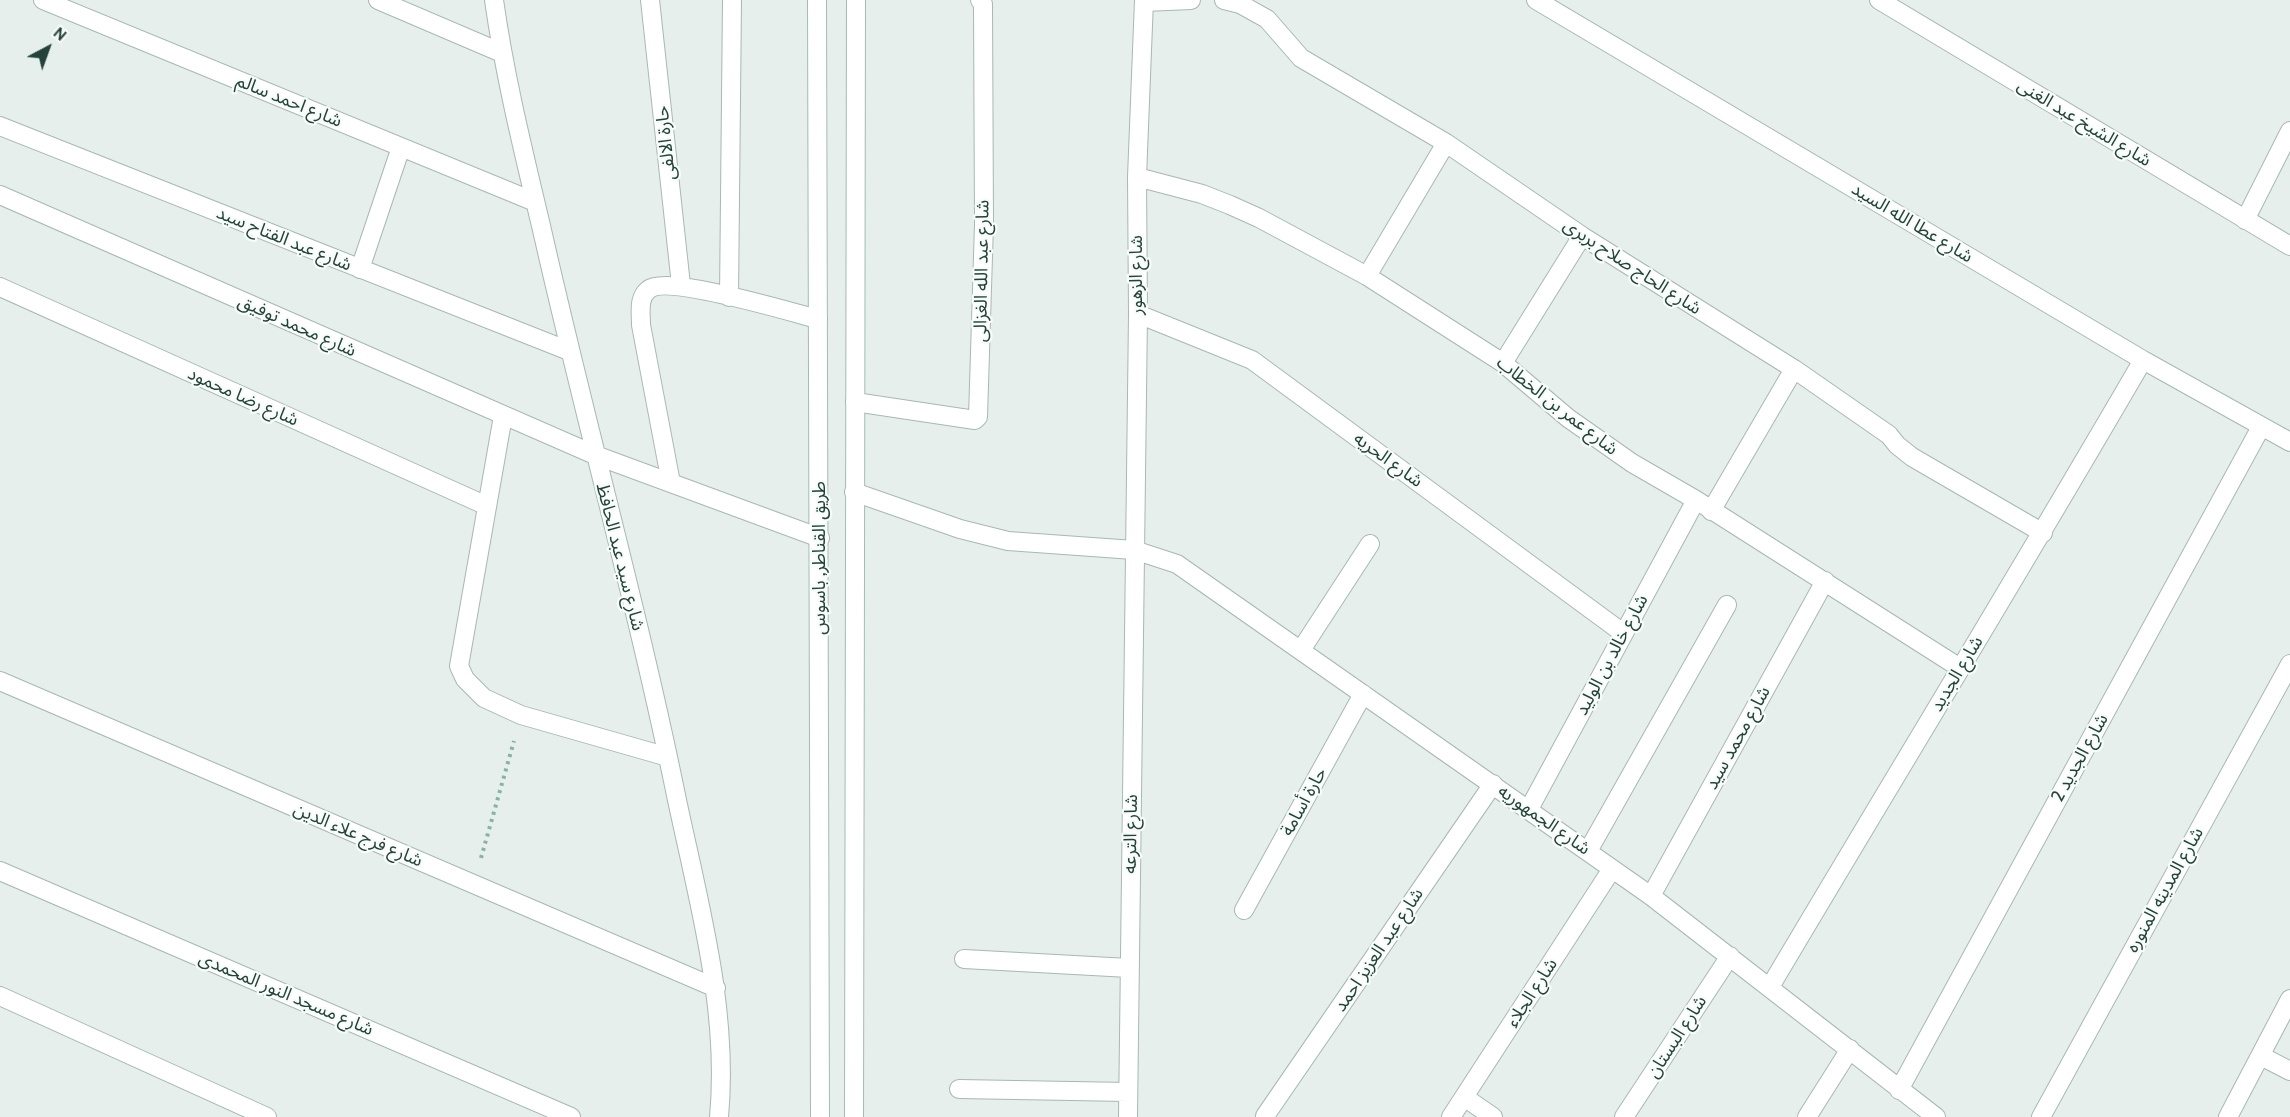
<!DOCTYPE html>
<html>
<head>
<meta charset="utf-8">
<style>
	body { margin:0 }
	#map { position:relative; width:2290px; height:1117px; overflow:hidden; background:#e6efeb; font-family:Cabin,sans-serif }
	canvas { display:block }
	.north { position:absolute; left:18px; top:18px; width:60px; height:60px; -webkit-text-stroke:4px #f7fbf9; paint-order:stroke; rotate:41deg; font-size:16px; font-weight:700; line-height:24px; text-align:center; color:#24423a }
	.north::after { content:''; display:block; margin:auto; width:21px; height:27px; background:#24423a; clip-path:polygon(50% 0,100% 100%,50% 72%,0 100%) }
</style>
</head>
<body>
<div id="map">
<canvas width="2290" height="1117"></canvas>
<div class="north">N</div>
</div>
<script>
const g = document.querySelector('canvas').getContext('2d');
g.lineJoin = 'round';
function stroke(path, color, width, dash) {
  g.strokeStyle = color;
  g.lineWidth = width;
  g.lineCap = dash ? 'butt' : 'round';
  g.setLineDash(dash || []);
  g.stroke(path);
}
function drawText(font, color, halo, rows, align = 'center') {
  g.font = font + ' Cabin,"Noto Sans Arabic",sans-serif';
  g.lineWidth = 4.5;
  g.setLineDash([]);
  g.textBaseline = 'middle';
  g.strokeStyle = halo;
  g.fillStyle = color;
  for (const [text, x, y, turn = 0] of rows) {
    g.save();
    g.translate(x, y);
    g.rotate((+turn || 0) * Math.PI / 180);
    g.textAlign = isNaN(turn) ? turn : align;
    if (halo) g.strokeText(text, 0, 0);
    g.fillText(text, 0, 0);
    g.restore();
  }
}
const path = new Path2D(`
	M481,858L514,741`);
const minor = new Path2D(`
	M43,0L535,202
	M378,0L502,53
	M494,0C505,78 524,154 542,230C585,421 638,609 677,800C699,904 729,1010 719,1117
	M650,0L681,285
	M1224,0L1240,4L1267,19L1301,58L1446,143L1582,236L1794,369L1889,435L1897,445L1912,457L2043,533
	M1536,0L2143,360L2290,442
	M1879,0L2290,246
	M1144,2L1191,0
	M0,126L569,351
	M1137,177L1202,194L1230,205L1259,218L1367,276L1503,363L1568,418L1632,463L1696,500L1960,668
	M0,195L595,455L820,538
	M2245,220L2290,131
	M360,269L401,147
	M1367,276L1446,143
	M0,287L487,506
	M729,297L732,0
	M1138,314L1252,360L1623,633
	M1503,363L1582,236
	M855,402L975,420L978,417L984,224L983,4L980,0
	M503,416L459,666L465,679L484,698L521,715L668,757
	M671,483L641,325C641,313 638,298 648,290C666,274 790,312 818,319
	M854,492L960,529L1008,541L1134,550L1177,564L1651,896L1936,1117
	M1711,511L1794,369
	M1301,650L1370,544
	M0,681L716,988
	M1529,809L1696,500
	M1588,851L1727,605
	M0,871L571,1117
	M1651,896L1825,581
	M1244,910L1363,694
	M964,959L1129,968
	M1770,987C1894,778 2021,570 2143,360
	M0,996L267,1117
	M2261,1056L2290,1071
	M959,1089L1128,1092
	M1899,1090L2261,427
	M1464,1097L1493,1117
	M1265,1116L1493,784
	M1128,1117L1138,314L1137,177L1144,0
	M1451,1117L1612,869
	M1624,1117L1730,956
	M1807,1117L1850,1049
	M2041,1117L2290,664
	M2228,1117L2290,999`);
const secondary = new Path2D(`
	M817,0L820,1117
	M854,1117L856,0`);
const streetNames = [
	["شارع احمد سالم",289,101,22],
	["شارع الشيخ عبد الغنى",2084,123,31],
	["حارة الالفى",666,143,-96],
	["شارع عطا الله السيد",1912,223,31],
	["شارع عبد الفتاح سيد",284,239,22],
	["شارع الحاج صلاح بربرى",1632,267,33],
	["شارع عبد الله الغزالى",982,271,-89],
	["شارع الزهور",1137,275,-90],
	["شارع محمد توفيق",297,326,24],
	["شارع رضا محمود",243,397,24],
	["شارع عمر بن الخطاب",1557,406,38],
	["شارع الحريه",1388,460,36],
	["شارع سيد عبد الحافظ",620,557,76],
	["طريق القناطر, باسوس",820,558,-90],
	["شارع خالد بن الوليد",1612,655,-62],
	["شارع الجديد",1957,674,-59],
	["شارع محمد سيد",1738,738,-61],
	["شارع الجديد 2",2080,758,-61],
	["حارة أسامة",1304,802,-61],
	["شارع الجمهوريه",1544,820,35],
	["شارع الترعه",1131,834,-89],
	["شارع فرج علاء الدين",358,835,23],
	["شارع المدينه المنوره",2165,890,-61],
	["شارع عبد العزيز احمد",1379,950,-56],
	["شارع الجلاء",1532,993,-57],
	["شارع مسجد النور المحمدى",286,994,23],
	["شارع البستان",1677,1037,-57]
];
stroke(minor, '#a8b8b2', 20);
stroke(secondary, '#a4bbb3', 20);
stroke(path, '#86b3a5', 4, [3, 4.5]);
stroke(minor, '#fff', 18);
stroke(secondary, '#fff', 18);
drawText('18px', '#24423a', '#f7fbf9', streetNames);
</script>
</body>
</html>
